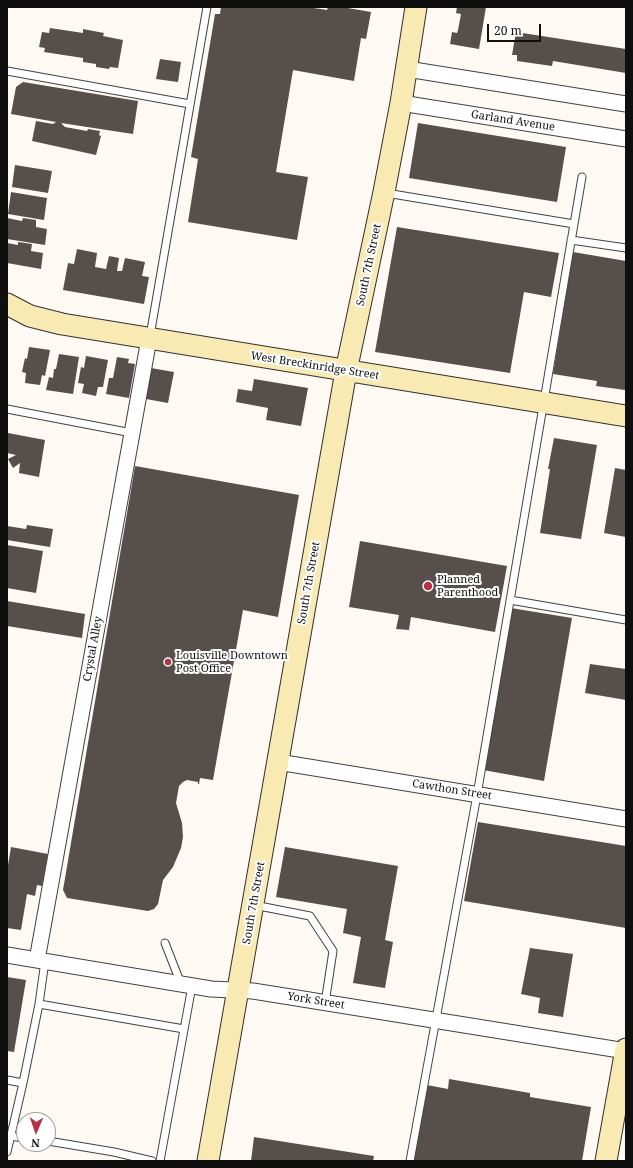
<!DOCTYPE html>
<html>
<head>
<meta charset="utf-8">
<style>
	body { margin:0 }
	#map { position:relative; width:633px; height:1168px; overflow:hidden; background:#fefaf3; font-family:"Noto Serif",serif }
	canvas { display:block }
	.frame { position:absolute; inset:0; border:8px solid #0f0f0f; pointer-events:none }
	.north { position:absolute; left:16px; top:1112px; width:40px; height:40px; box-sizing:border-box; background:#fff; border:1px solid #9f9f9f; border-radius:50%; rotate:182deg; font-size:11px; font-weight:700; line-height:16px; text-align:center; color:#0f0f0f }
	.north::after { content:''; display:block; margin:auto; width:14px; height:18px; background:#b63146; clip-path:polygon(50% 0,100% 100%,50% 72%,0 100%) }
	.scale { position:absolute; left:487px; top:24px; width:54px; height:18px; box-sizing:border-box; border:2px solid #0f0f0f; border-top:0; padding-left:5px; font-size:12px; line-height:14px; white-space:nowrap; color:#0f0f0f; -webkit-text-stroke:3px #fff; paint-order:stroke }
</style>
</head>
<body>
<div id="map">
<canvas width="633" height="1168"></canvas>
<div class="frame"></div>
<div class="north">N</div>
<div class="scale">20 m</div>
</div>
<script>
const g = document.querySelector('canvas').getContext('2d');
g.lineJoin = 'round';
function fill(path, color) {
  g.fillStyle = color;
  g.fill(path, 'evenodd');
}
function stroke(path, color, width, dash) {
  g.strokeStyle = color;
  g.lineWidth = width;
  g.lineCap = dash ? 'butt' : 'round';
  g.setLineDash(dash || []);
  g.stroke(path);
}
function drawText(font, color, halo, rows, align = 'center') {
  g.font = font + ' "Noto Serif",serif';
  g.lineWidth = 4;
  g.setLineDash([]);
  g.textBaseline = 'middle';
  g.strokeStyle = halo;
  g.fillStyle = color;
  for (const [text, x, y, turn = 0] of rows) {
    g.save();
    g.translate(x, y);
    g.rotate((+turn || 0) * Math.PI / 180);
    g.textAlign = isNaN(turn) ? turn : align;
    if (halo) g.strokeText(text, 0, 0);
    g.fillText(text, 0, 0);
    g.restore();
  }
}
const building = new Path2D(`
	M221,7H307L327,10L328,7H342L371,12L366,39L361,38L354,81L293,70L276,172L308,177L297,240L188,222L198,159L191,157L215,14H220Z
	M457,7H486L479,49L450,44L452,32L457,33L458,30L461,14L456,13Z
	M50,28L83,33V29L104,33L103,36L123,40L118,68L110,67L109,69L96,67V64L83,62V58L44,52L45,48L39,47L42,32L49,33Z
	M516,32L626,49V73L553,61L552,66L517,61V55H512Z
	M160,59L181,62L178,82L156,79Z
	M23,82L138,101L133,134L61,123L65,127L87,131L88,129L100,131L99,135L101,136L96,155L32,141L36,121L53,124L56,122L11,114L16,87Z
	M418,123L566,147L557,202L409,178Z
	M15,165L52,171L48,193L12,187Z
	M11,192L47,198L44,220L8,214Z
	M7,218L22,221L23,218L36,220V227L47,229L45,245L7,239Z
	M397,227L559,253L551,297L524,292L510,373L375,352Z
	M18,242L32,244L31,251L43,253L41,269L7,263V243L18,245Z
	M77,249L97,253L95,267L106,269L109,256L119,258L117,271H122L125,258L145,262L142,276L149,277L144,304L63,290L68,263L74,264Z
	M573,252L626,261L625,390L596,386L597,381L553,374Z
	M29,347L50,350L45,376L42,375L40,385L25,383L26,373L22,372L25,358L27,359Z
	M59,354L79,357L73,394L46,390L49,377L53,378L54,369H56Z
	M86,356L108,360L103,387H98L96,396L82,393L84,384L78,383L81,367L84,368Z
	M117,357L129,359L128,363L135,364L129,398L106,394L109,378H113Z
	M151,368L174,372L168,403L146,399Z
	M254,379L308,388L301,426L266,420L268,408L236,402L238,389L252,391Z
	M8,433L45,440L39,477L19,473L20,463L13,468L8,459L16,455L7,453Z
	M554,438L597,445L581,539L540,533L550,469H548Z
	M135,466L299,495L278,617L243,610L213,780L200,778L199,784H198V782L187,780L183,782L179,786L176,803L182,823L183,837L181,848L173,867L163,880L158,904L154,909L148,911L67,898L63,890Z
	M615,468L626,470V537L604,533Z
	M27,525L53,529L50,547L7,540V526L26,529Z
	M360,541L507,566L495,632L411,617L409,630L396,629L399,615L349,607Z
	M7,545L43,551L36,593L7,588Z
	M7,601L85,614L82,638L7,626Z
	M511,608L572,618L544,781L483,770Z
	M590,664L626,669V700L585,693Z
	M478,822L626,846V928L464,901Z
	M11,847L48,854L42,886L37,885L35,896L27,894L21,930L7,928V871Z
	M285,847L398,866L385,940L393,942L385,988L353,983L361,937L343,933L347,909L276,897Z
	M530,948L573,954L563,1017L538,1013L540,998L521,994Z
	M7,977L26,980L14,1052L7,1051Z
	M449,1079L530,1093V1097L591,1107L582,1161H414L427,1085L448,1089Z
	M254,1137L374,1156L373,1161H251Z`);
const lane = new Path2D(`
	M7,71L190,104
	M386,193L574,224
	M571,240L626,248
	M150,336L207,7
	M7,409L132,433
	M510,600L626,620
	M254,905L310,916L333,951L325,1003
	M165,943L181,984
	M45,961L39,1004L184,1029
	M7,1080L23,1083L7,1152
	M23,1083L39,1004
	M10,1136L24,1138
	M48,1141L114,1152L152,1161
	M160,1161L192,986
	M410,1161L477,795L582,177`);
const street = new Path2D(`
	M407,69L626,104
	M401,103L626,139
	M278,762L626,819
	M7,955L211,989L253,991L626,1051
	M37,960L149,339`);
const secondary = new Path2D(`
	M7,304L30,316L62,324L626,416
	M208,1161L346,371L384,192L401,103L416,7
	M606,1161L626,1049`);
const markers = [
	[428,586,5,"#b63146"],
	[168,662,4,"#b63146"]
];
const streetNames = [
	["Garland Avenue",513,121,9],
	["South 7th Street",369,265,-78],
	["West Breckinridge Street",315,366,9],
	["South 7th Street",309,583,-80],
	["Crystal Alley",93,649,-80],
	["Cawthon Street",452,790,9],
	["South 7th Street",254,903,-80],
	["York Street",316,1001,9]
];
const poiNames = [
	["Planned",437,580],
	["Parenthood",437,593],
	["Louisville Downtown",176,656],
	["Post Office",176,669]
];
fill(building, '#574f4c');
stroke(lane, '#424242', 9);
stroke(street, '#424242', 17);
stroke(secondary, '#313131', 23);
stroke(lane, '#fff', 7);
stroke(street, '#fff', 15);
stroke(secondary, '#f9e9b3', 21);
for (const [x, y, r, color] of markers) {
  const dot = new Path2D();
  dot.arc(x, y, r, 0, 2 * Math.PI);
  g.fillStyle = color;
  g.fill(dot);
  stroke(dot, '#fff', 1.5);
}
drawText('11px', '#0f0f0f', '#fff', streetNames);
drawText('11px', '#0f0f0f', '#fff', poiNames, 'left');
</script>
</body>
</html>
